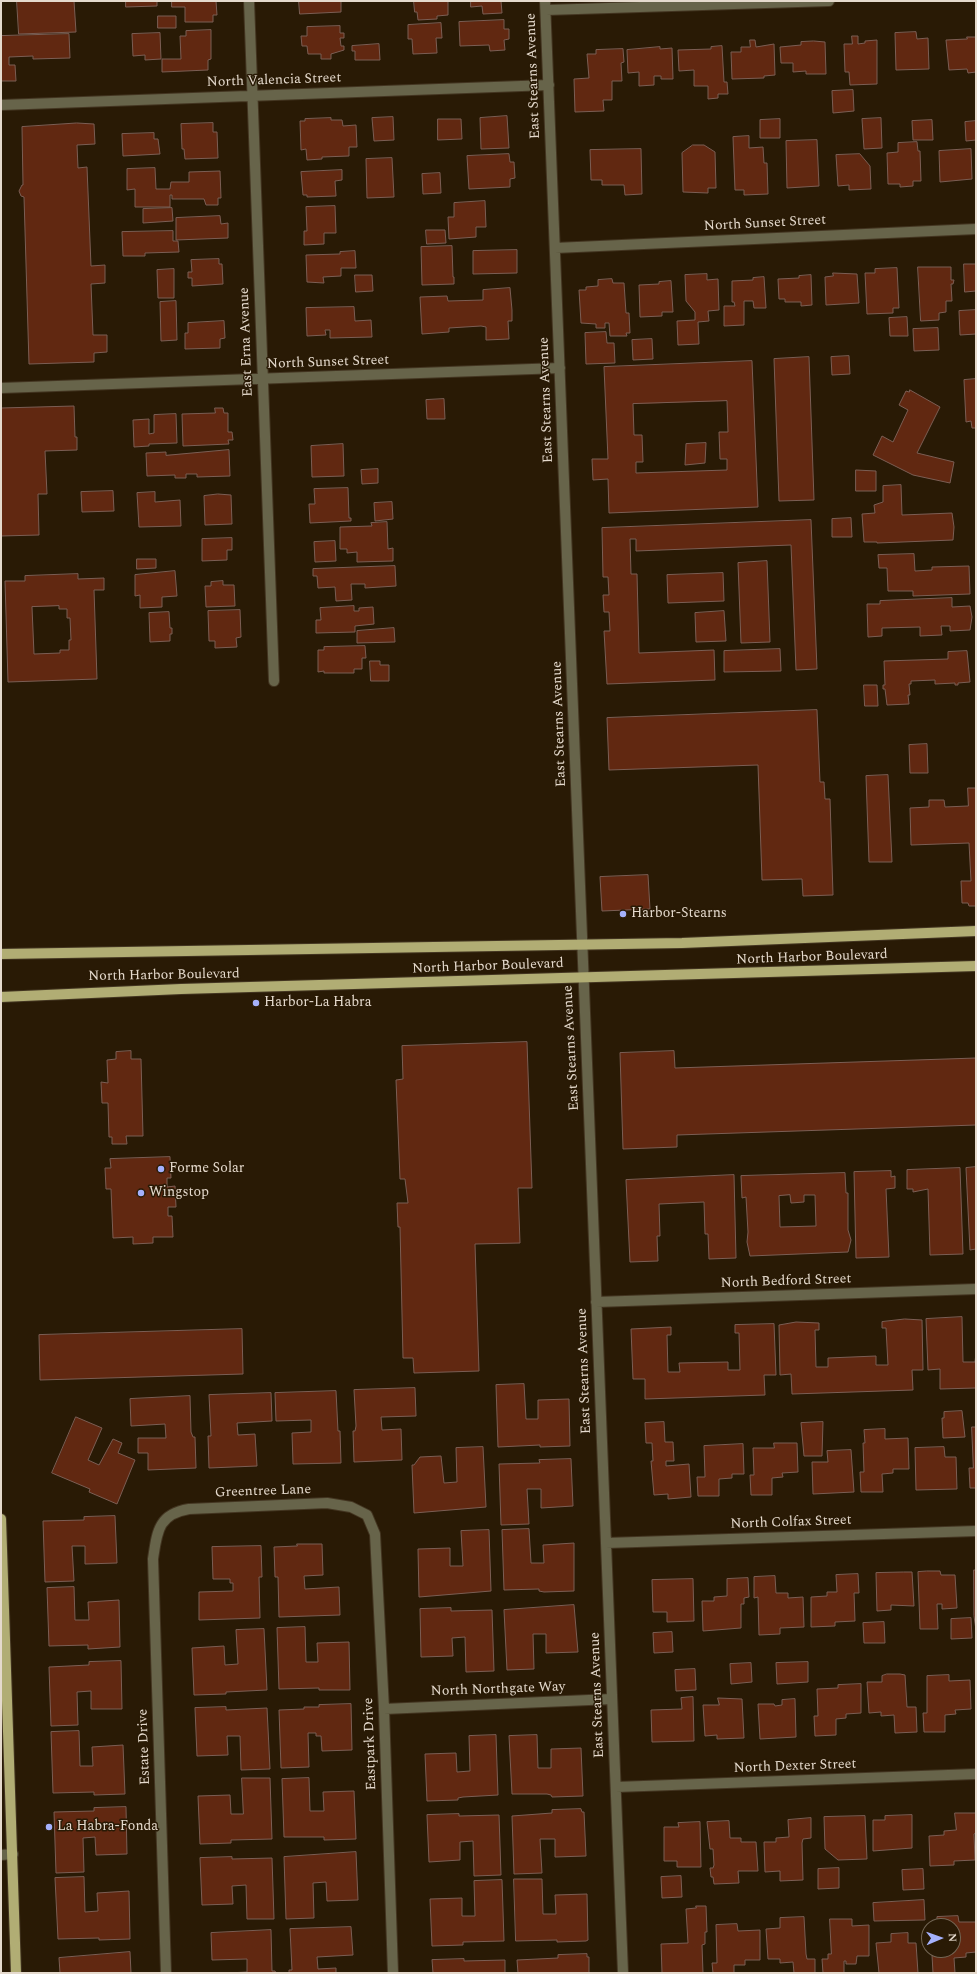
<!DOCTYPE html>
<html>
<head>
<meta charset="utf-8">
<style>
	body { margin:0 }
	#map { position:relative; width:977px; height:1974px; overflow:hidden; background:#291a05; font-family:Spectral,serif }
	canvas { display:block }
	.frame { position:absolute; inset:0; border:2px solid #e5dacd; pointer-events:none }
	.north { position:absolute; left:921px; top:1918px; width:40px; height:40px; box-sizing:border-box; background:#291a05; border:1px solid #746755; border-radius:50%; rotate:88deg; font-size:11px; font-weight:700; line-height:16px; text-align:center; color:#e5dacd }
	.north::after { content:''; display:block; margin:auto; width:14px; height:18px; background:#a5b1fc; clip-path:polygon(50% 0,100% 100%,50% 72%,0 100%) }
</style>
</head>
<body>
<div id="map">
<canvas width="977" height="1974"></canvas>
<div class="frame"></div>
<div class="north">N</div>
</div>
<script>
const g = document.querySelector('canvas').getContext('2d');
g.lineJoin = 'round';
function fill(path, color) {
  g.fillStyle = color;
  g.fill(path, 'evenodd');
}
function stroke(path, color, width, dash) {
  g.strokeStyle = color;
  g.lineWidth = width;
  g.lineCap = dash ? 'butt' : 'round';
  g.setLineDash(dash || []);
  g.stroke(path);
}
function drawText(font, color, halo, rows, align = 'center') {
  g.font = font + ' Spectral,serif';
  g.lineWidth = 3;
  g.setLineDash([]);
  g.textBaseline = 'middle';
  g.strokeStyle = halo;
  g.fillStyle = color;
  for (const [text, x, y, turn = 0] of rows) {
    g.save();
    g.translate(x, y);
    g.rotate((+turn || 0) * Math.PI / 180);
    g.textAlign = isNaN(turn) ? turn : align;
    if (halo) g.strokeText(text, 0, 0);
    g.fillText(text, 0, 0);
    g.restore();
  }
}
const building = new Path2D(`
	M17,1H74L76,32L19,34Z
	M126,1H157V6L126,7Z
	M172,1H216L217,15H213V22H185V7H172Z
	M299,1H341V12L300,14Z
	M414,1H448V15L437,16V19L418,20L417,12H415Z
	M471,1H501L502,13L483,14L482,6L471,7Z
	M158,16H176V28H158Z
	M504,20V29H509V39L504,40L505,50L490,51L489,45L460,46L459,22Z
	M441,23L442,38H436L437,53L413,54L412,39H408V25Z
	M340,26V33H344V38H340L341,46H344V50L331,54V59H321V54H308L307,46H302L301,36H307V27Z
	M211,30V59L208,60V70L162,72V59H181L180,36H186V31Z
	M916,32L917,39L928,38L929,69L896,70L895,33Z
	M160,33L161,59L145,60V55L133,56L132,34Z
	M69,34L70,58L33,59V56L9,57V65H15L16,81H1V36Z
	M852,36H858V44L865,43V41L877,40V84L850,85L849,72H845L844,44H852Z
	M967,37H976V72L968,73L967,69L949,70L946,40L967,39Z
	M750,40H755L756,47L774,44L775,75L764,76V78L732,79L731,52H741V47H750Z
	M814,41L825,42L826,74H806V71L793,72V63H781L780,47L801,45V42Z
	M379,44L380,60H355V51H352V46Z
	M722,46L724,82H727L728,94H718V98L708,99V86H694V70L679,71L678,50L711,49V47Z
	M660,47V49L672,48L673,79H661V76H654V85L639,86V72L628,73L627,50Z
	M623,49L624,62L621,63L622,81H612V100H603L604,111L575,112L574,79L589,78L587,54H596V50Z
	M853,90L854,111L833,113L832,91Z
	M507,116L509,148L481,149L480,118Z
	M393,117L394,140L374,141L372,118Z
	M331,118V120H342L343,126L356,125L357,147H349V156L322,157V159L307,160L306,149L301,150L300,121H305V119Z
	M881,118L882,148L864,149L862,119Z
	M438,119H461L462,139L438,140Z
	M780,119V138H760V120Z
	M932,120L933,140H913L912,121Z
	M976,121V140L966,141L965,122Z
	M77,123L94,124L95,144L77,145L78,168L87,167L91,266L105,265V283L91,284L93,335H107V352L94,353V362L29,364L24,197L21,196L19,191L22,185H23L22,127Z
	M213,123V132H217L218,158L185,159L184,149H182L181,124Z
	M154,133V139H158L160,154L123,156L122,134Z
	M749,136V148L763,147L764,163H767L768,194L744,195V190H735L733,137Z
	M817,140L819,186L787,188L786,141Z
	M917,142L918,151H920L921,181H913V186L900,187V184H888L887,153L898,152V143Z
	M693,145H704L715,152L716,188H708V193L683,192L682,153Z
	M641,149L642,194L625,195L624,185H602V180H591L590,150Z
	M971,149L972,179L940,182L939,151Z
	M509,154L510,162H514L515,178L510,179V187L469,189L467,156Z
	M860,154L870,166L871,189L849,190V185L838,186L836,155Z
	M392,158L394,197L367,198L366,159Z
	M155,168L156,189H170L171,182H189V172L220,171L221,198H218V205H206L204,199H172V195H170V207H135V189L127,190V169Z
	M342,170V180L335,181L336,196L307,197V195H303L301,172Z
	M440,173L441,193L423,194L422,174Z
	M485,201L486,227H476V237L449,239L448,217H454V203Z
	M335,206L336,233H324V244L304,245V231H307L306,207Z
	M172,208L173,221L143,223V209Z
	M220,216L221,224L228,223V238L176,240V218Z
	M426,230H445L446,243L427,244Z
	M173,231V241H178L179,252L145,253V256H123L122,232Z
	M452,246L453,277H454V284L422,285L421,247Z
	M517,250V273L473,274V251Z
	M355,251L356,268H341V276L323,277L324,283L307,282L306,255L340,254V252Z
	M219,259V264H222L223,284L192,286V278H188V272H192L191,260Z
	M964,264H976V291L965,292Z
	M918,267H951V280H954L953,284H951L952,301H946V312L939,313V320L921,321Z
	M897,268L899,308H893V313L867,314L865,273H875V269Z
	M174,269V298H158L157,270Z
	M833,273L857,274L859,303L826,305L825,277L833,276Z
	M707,274V280L718,279L719,310L708,311L709,321L698,322L699,344L678,345L677,321L695,320V312L686,301L685,275Z
	M355,275H372L373,291L356,292Z
	M811,275L812,305L801,306V302H785V299H779L778,279L799,278V276Z
	M764,277L766,308H754L753,301H744V325L724,326V306H735L734,302H732V281L753,280V278Z
	M612,279L613,283H624L626,313H629L630,333H626L627,336H610L609,323H605V328H596V324L581,323L579,290H586V287L598,286V280Z
	M671,281L673,312H662V316L640,317L639,285L659,284V282Z
	M510,288L512,310V321H508L509,339L486,340V327L481,326L449,328V332L422,334L420,297L447,296L448,301L483,300V290Z
	M176,301L177,340L161,341L160,302Z
	M354,307L355,321L371,320L372,337L330,338V330H325L326,335L307,336L306,308Z
	M976,310V334L960,335L959,311Z
	M907,317L908,336H890L889,318Z
	M224,321L225,338L220,339V348L185,349V333H188V323Z
	M938,328L939,350L914,351L913,329Z
	M606,332L607,343H614L615,363L586,364L585,333Z
	M652,339L653,359L633,360L632,340Z
	M849,356L850,374L832,375L831,357Z
	M809,357L814,500L779,501L774,359Z
	M752,361L758,507L609,513L608,479L593,480L592,459H608L604,367ZM727,401L728,432H719L720,459H727V470L636,473V462H643L642,435H634L633,404Z
	M976,379V428H972L971,421L966,422L964,380Z
	M910,390L940,407L917,453L954,462L950,483L913,475L873,455L882,436L893,442L908,410L899,405L906,391L909,392Z
	M444,399L445,419H427L426,400Z
	M1,405V408L74,406L75,437H77V450L45,451L47,494H38L39,535L1,536Z
	M215,408H223L224,413H228V432H232L233,440H228L229,444L183,446L182,414L215,413Z
	M176,414L177,443L149,444V446L134,447L133,420L149,419V434L154,433V415Z
	M706,443L705,463L685,465L686,444Z
	M343,444L344,476L312,477L311,446Z
	M229,450L230,476L197,477V474H186V478H175V475L147,476L146,453L166,452V455Z
	M378,469V483L362,484L361,470Z
	M856,470L876,471V491H856Z
	M901,485L902,515L952,513L954,527L953,540L877,543V542H864L862,514L875,513L874,505L883,502V486Z
	M348,488L349,518H351V521L310,523L309,504H315L314,489Z
	M113,491L114,511L82,512L81,492Z
	M155,492V502L180,500L181,526L139,527L137,493Z
	M218,494L231,495L232,524L205,525L204,496Z
	M392,502L393,519L375,521L374,503Z
	M851,518L852,537H832V519Z
	M811,520L817,669L796,670L791,545L636,551V539H630L631,574H637L639,653L714,650L715,680L607,684L604,631H610L609,612H604L603,595H609L608,577H603L602,528Z
	M387,522L388,549L393,548V561L357,562V552L347,553V549H340V527L372,526L371,523Z
	M232,538V550H227V560L202,561V539Z
	M335,541L336,561L315,562L314,542Z
	M914,554L915,571L932,570V567L969,566L970,594L913,596V591H888L887,568H879L878,555Z
	M137,559H156V568L137,569Z
	M767,561L770,642L741,643L738,563Z
	M395,566L396,586L365,588V584H351L352,600L336,601L335,587L318,588L317,576H313V569Z
	M175,571L177,596L162,597V607L140,608V595L135,596V575Z
	M723,573L724,601L668,603L667,575Z
	M78,574V579L104,578V590H94L97,679L8,682L5,581H25V576ZM59,606V609H67V618H70L71,640H69V650H60V653L34,654L32,607Z
	M223,581V585H234L235,606L206,607L205,586H211V582Z
	M952,598V607L970,606L972,617L970,630L950,631V626H941L942,635L920,636V627L882,628V636L868,637L867,604H880V601Z
	M354,606V611H359V608L373,607L374,624L355,626V632L316,633V620H321L320,608Z
	M240,610L241,637L236,638L237,647L215,648V641H209L208,611Z
	M724,611L726,641L696,642L695,613Z
	M169,612L170,628H172V634H170V641L150,642L149,613Z
	M394,628L395,642L357,643V631Z
	M365,646L366,658H362V669H354V673H324V671L318,672V650H324V647Z
	M780,649L781,671L724,672V651Z
	M967,651L970,682L958,683V685H955V683L935,684V680L911,681V684H909L910,695H908L909,704L887,705L885,689H883V685H885L884,661L948,659V652Z
	M370,661H380V665H389V681H371Z
	M864,685H877L878,706H865Z
	M817,710L820,782H824L825,799H830L833,895L803,896L802,879L762,880L758,765L609,770L607,718Z
	M927,744L928,773H910L909,745Z
	M888,775L892,862H869L866,776Z
	M968,788H976V906H969L968,903H962L961,881H971L969,843L911,845L910,808L929,807V800H944L945,807L968,806Z
	M648,875L650,909L602,911L600,877Z
	M527,1042L532,1188H518L520,1243L475,1244L479,1371L414,1373L413,1358H403L400,1227H398L397,1203H408L405,1179H400L396,1080L403,1079L402,1046Z
	M131,1051V1059H141L143,1136H126L127,1144H112V1137H109L108,1103H102L101,1082L108,1083L107,1060L116,1059V1052Z
	M674,1051L675,1068L976,1058V1125L677,1135V1147L623,1149L620,1053Z
	M170,1157L171,1178H167V1187L175,1186L176,1207H168V1216H172L173,1237H153V1243L133,1244V1237L113,1238L111,1189H106L105,1168H111L110,1159Z
	M976,1167V1249L970,1250L966,1168Z
	M960,1168L963,1254L930,1255L928,1189L913,1192V1189H907V1170Z
	M891,1171V1177L895,1176V1188L886,1189L889,1257L856,1258L854,1172Z
	M845,1173L846,1193H848V1230L851,1240L848,1252L750,1256L747,1242L748,1232L746,1197L742,1198L741,1176ZM790,1195L791,1203L804,1202V1195H815L816,1226L780,1227L779,1196Z
	M734,1175L736,1258L709,1259L708,1234H705L704,1202L659,1204L660,1236H657L658,1261L630,1262L626,1180Z
	M962,1317L963,1362H975L976,1353V1388L940,1389V1369L928,1370L926,1319Z
	M905,1319L922,1320L923,1370H912L913,1390L792,1394L791,1374L780,1375L779,1325L796,1322L819,1323V1330H815L816,1367H828V1358L876,1356V1365H888L886,1328H882V1322Z
	M774,1324L776,1375H764L765,1395L645,1399V1379H633L631,1329L671,1327V1335H667L668,1372H680L679,1363L728,1362V1370H740L739,1333H735V1325Z
	M242,1329L243,1374L40,1380L39,1335Z
	M524,1384L526,1419H538V1400L569,1399L570,1446L540,1447V1445L498,1447L496,1385Z
	M415,1388L416,1416L381,1417L382,1430L401,1429L402,1460L354,1462L353,1431H355L356,1426L354,1390Z
	M336,1391L338,1431H340L341,1463L293,1464L292,1433L311,1432V1420L276,1421L275,1393Z
	M271,1393L272,1421L237,1423L238,1435L255,1434L257,1466L209,1468L208,1436H211L209,1395Z
	M190,1396L191,1432L193,1437H195L196,1468L148,1470V1453H138V1438H166L165,1424L131,1426L130,1399Z
	M962,1411L965,1437L943,1438L942,1418H944V1412Z
	M76,1417L102,1428L88,1460L99,1465L113,1439L122,1443L118,1453L135,1460L117,1504L89,1492L90,1489L52,1473Z
	M664,1422L665,1442H673L674,1461H666V1466L689,1464L691,1497L668,1499V1494L654,1495L651,1461H653L652,1443H646L645,1423Z
	M823,1422L822,1456H804L801,1423Z
	M972,1427H976V1488H970L969,1468H973Z
	M885,1429V1439L908,1438L909,1469H893V1473L882,1474L883,1492H861L860,1472H864L863,1443H865L864,1430Z
	M774,1443H797L798,1472L782,1473L783,1477L772,1478V1495H751L750,1475H754L753,1448H774Z
	M743,1444L744,1474H732V1478L719,1479V1496H698L697,1477H705L704,1446Z
	M483,1447L486,1507L414,1513L412,1465H414L420,1457L441,1456L444,1483L457,1482L456,1448Z
	M944,1447L945,1457H956L957,1489L916,1490L915,1448Z
	M851,1450L854,1492L813,1494L812,1462H828L827,1451Z
	M571,1459L573,1506L541,1508V1489H527L529,1524L501,1525L499,1464L540,1463L539,1460Z
	M115,1516L117,1563L85,1564V1546H72L74,1581L45,1582L43,1521L84,1520V1517Z
	M529,1529L531,1563H544L543,1545L574,1543V1591L544,1592L539,1591V1589L504,1590L502,1530Z
	M489,1530L491,1591L419,1597L418,1549L450,1548V1566H463L461,1531Z
	M297,1544H322L323,1575L304,1576L305,1589L339,1587L340,1615L279,1617L278,1577H275L274,1547L297,1546Z
	M261,1546L262,1577H259L260,1618L199,1620V1592L233,1591V1583H230V1579H213L212,1547Z
	M974,1570H976V1630L974,1616Z
	M927,1571H940L941,1575H955L957,1608L942,1609V1604H937L938,1629H920L918,1572Z
	M904,1572H912L914,1606L891,1605V1610L877,1611L876,1573Z
	M858,1574L859,1593H854L855,1621L835,1622V1626L811,1627V1597L827,1596V1592H837L836,1575Z
	M775,1576L776,1593H788V1598L803,1597L804,1627L780,1628V1634L759,1635L758,1597L754,1598V1577Z
	M748,1578L749,1597L744,1598V1604H741V1628L703,1631L702,1601H714V1597L727,1596V1579Z
	M693,1579L694,1621L667,1622V1612H653L652,1580Z
	M74,1587L75,1620H89L88,1602L119,1600L120,1647L88,1649V1645L49,1646L47,1588Z
	M574,1605L578,1652L546,1653V1634H533L534,1669L507,1670L504,1610Z
	M451,1608V1611L492,1610L494,1671L466,1672L465,1637L452,1638L453,1656L421,1657L420,1609Z
	M971,1618L972,1638L951,1639V1619Z
	M884,1622L885,1643H864L863,1623Z
	M305,1627L306,1662H318L317,1643L349,1642L350,1690H319V1688L279,1689L277,1628Z
	M264,1629L267,1690L226,1692V1694L194,1695L192,1648L224,1646L225,1665L238,1664L236,1630Z
	M672,1632L673,1652L654,1653L653,1633Z
	M121,1661L122,1709H91V1691L77,1692L78,1725L51,1726L49,1667L89,1665V1662Z
	M808,1662V1682L777,1684L776,1663Z
	M751,1663L752,1682L731,1684L730,1664Z
	M695,1669L696,1690L676,1691L675,1670Z
	M887,1674H900L905,1675L907,1707H916L917,1732L895,1733L894,1715L881,1716V1712L869,1713L867,1682H882V1676Z
	M949,1675V1681L970,1680L971,1709L955,1710L956,1714L945,1715V1732H924L923,1713H927V1676Z
	M861,1684V1713L846,1714V1718L836,1719V1735L815,1736L814,1716H818L817,1689L838,1688V1685Z
	M693,1697L694,1741L652,1742L651,1710L682,1709L681,1698Z
	M718,1698L742,1699L744,1738L717,1739V1735L705,1736L703,1705H719Z
	M795,1699L796,1737L760,1739L758,1704H774L775,1706L782,1705V1700Z
	M351,1704L352,1750L322,1751L321,1736H316V1733H308L309,1767L281,1768L279,1710L304,1709V1707H319V1705Z
	M226,1707V1710L267,1708L270,1769L241,1770L240,1736H227L228,1755L197,1756L195,1708Z
	M79,1731L80,1766H93L92,1747L123,1745L125,1794L94,1795V1792L53,1793L51,1732Z
	M496,1735L498,1795L463,1797L458,1798V1800L427,1801L425,1754L456,1753L457,1772L470,1771L469,1736Z
	M537,1735L538,1768H551V1749L581,1748L583,1796L552,1797L551,1795L547,1794H512L509,1736Z
	M242,1778H270L272,1839L231,1840V1843L200,1844L198,1796L230,1795L231,1814H243Z
	M309,1778L310,1811H324L323,1792L354,1791L356,1839L324,1840V1837H284L282,1779Z
	M126,1807L127,1854L96,1855L95,1837L83,1838L84,1872L56,1873L54,1812L94,1811V1808Z
	M581,1809L582,1812H584L586,1856L555,1857V1839H540L542,1873L514,1874L512,1816L552,1813V1810Z
	M955,1813H976V1833L974,1834L975,1860L954,1861V1865L930,1866L929,1836L944,1835V1831L956,1830Z
	M459,1814V1816L499,1815L501,1875L474,1876L473,1841L460,1842V1860L429,1862L427,1815Z
	M912,1815V1848L873,1851V1820H885V1816Z
	M865,1816L867,1859L838,1860L825,1849L824,1817Z
	M811,1818V1838L803,1839L802,1843L803,1880L780,1881V1871L765,1872L764,1842H776V1838L789,1837L788,1820Z
	M729,1821L730,1838H741V1842H756L758,1871H738L739,1883L714,1884L713,1877H711L710,1868H713L714,1865L713,1849H710L707,1822Z
	M700,1822L701,1867H677V1861H664V1827H679L678,1823Z
	M356,1852L358,1900L327,1901L326,1882L313,1883L314,1918L286,1919L284,1857Z
	M232,1857V1859L272,1858L274,1919H247L246,1885L232,1886L233,1904L202,1905L200,1858Z
	M839,1868V1888L818,1889V1869Z
	M923,1869L924,1889L903,1890L902,1870Z
	M681,1876L682,1897L662,1898L661,1877Z
	M84,1877L85,1912L98,1911L97,1893L129,1891L130,1939L99,1940V1938L58,1939L55,1878Z
	M514,1879H542L543,1914H556L555,1895L587,1894L588,1940L586,1941L557,1942V1940L516,1941Z
	M502,1880L504,1941L463,1942V1945L432,1946L430,1899L462,1898V1916H475L474,1881Z
	M924,1900L925,1920L874,1921L873,1903Z
	M696,1906H706L707,1932H705V1944L702,1945L703,1973H662L661,1944L688,1943L686,1909L696,1908Z
	M958,1916L959,1922H976V1952L966,1953V1957L954,1958L955,1973H933L932,1955H936L935,1950H953V1926H937V1917Z
	M804,1917L806,1954L807,1959H815V1973H794L793,1962L780,1963V1959H768L766,1929L780,1928V1918Z
	M830,1919H852V1926L869,1925V1956H857L856,1964H846V1961H844V1973H823L822,1959H828V1954H831Z
	M737,1924L738,1931L760,1930V1960H745V1965H734V1973H713L712,1963H717L716,1925Z
	M351,1927L353,1955L317,1957L318,1969L336,1968V1973H289V1970H292L290,1929Z
	M271,1930L272,1971H275L276,1973H228L247,1972V1959L212,1960L211,1933Z
	M908,1933V1943H916L918,1973H879L876,1943L891,1942V1934Z
	M130,1952L131,1973H60L59,1958Z
	M587,1954V1957H589V1973H518L517,1960L558,1958V1955Z
	M464,1959V1961L505,1960V1973H433L432,1960Z`);
const minor = new Path2D(`
	M249,1L274,681
	M545,1L623,1973
	M546,10L829,1
	M1,105L549,85
	M555,248L976,229
	M1,388L560,368
	M596,1302L976,1289
	M606,1543L976,1531
	M384,1709L612,1699
	M616,1787L976,1774
	M1,1855L13,1854
	M166,1973L153,1559C157,1532 158,1514 189,1509L327,1503L351,1507L367,1515L375,1534L384,1709L393,1973`);
const major = new Path2D(`
	M1,954L682,943L976,931
	M1,997L181,989L976,966
	M1,1519L16,1973`);
const markers = [
	[623,914,4,"#a5b1fc"],
	[256,1003,4,"#a5b1fc"],
	[161,1169,4,"#a5b1fc"],
	[141,1193,4,"#a5b1fc"],
	[49,1827,4,"#a5b1fc"]
];
const streetNames = [
	["East Stearns Avenue",534,76,-92],
	["North Valencia Street",274,81,-2],
	["North Sunset Street",765,224,-3],
	["East Erna Avenue",247,342,-92],
	["North Sunset Street",328,363,-2],
	["East Stearns Avenue",547,400,-92],
	["East Stearns Avenue",560,724,-92],
	["North Harbor Boulevard",812,958,-2],
	["North Harbor Boulevard",488,967,-2],
	["North Harbor Boulevard",164,976,-1],
	["East Stearns Avenue",572,1048,-93],
	["North Bedford Street",786,1282,-2],
	["East Stearns Avenue",585,1371,-92],
	["Greentree Lane",263,1492,-2],
	["North Colfax Street",791,1523,-2],
	["North Northgate Way",498,1690,-2],
	["East Stearns Avenue",598,1695,-92],
	["Eastpark Drive",371,1744,-92],
	["Estate Drive",145,1747,-92],
	["North Dexter Street",795,1767,-2]
];
const poiNames = [
	["Harbor-Stearns",631,914],
	["Harbor-La Habra",264,1003],
	["Forme Solar",169,1169],
	["Wingstop",149,1193],
	["La Habra-Fonda",57,1827]
];
fill(building, '#612811');
stroke(building, '#7b5e54', 1);
stroke(minor, '#433521', 12);
stroke(major, '#433521', 12);
stroke(minor, '#67644a', 10);
stroke(major, '#b1ad74', 10);
for (const [x, y, r, color] of markers) {
  const dot = new Path2D();
  dot.arc(x, y, r, 0, 2 * Math.PI);
  g.fillStyle = color;
  g.fill(dot);
  stroke(dot, '#291a05', 1.5);
}
drawText('14px', '#e5dacd', '#291a05', streetNames);
drawText('14px', '#e5dacd', '#291a05', poiNames, 'left');
</script>
</body>
</html>
